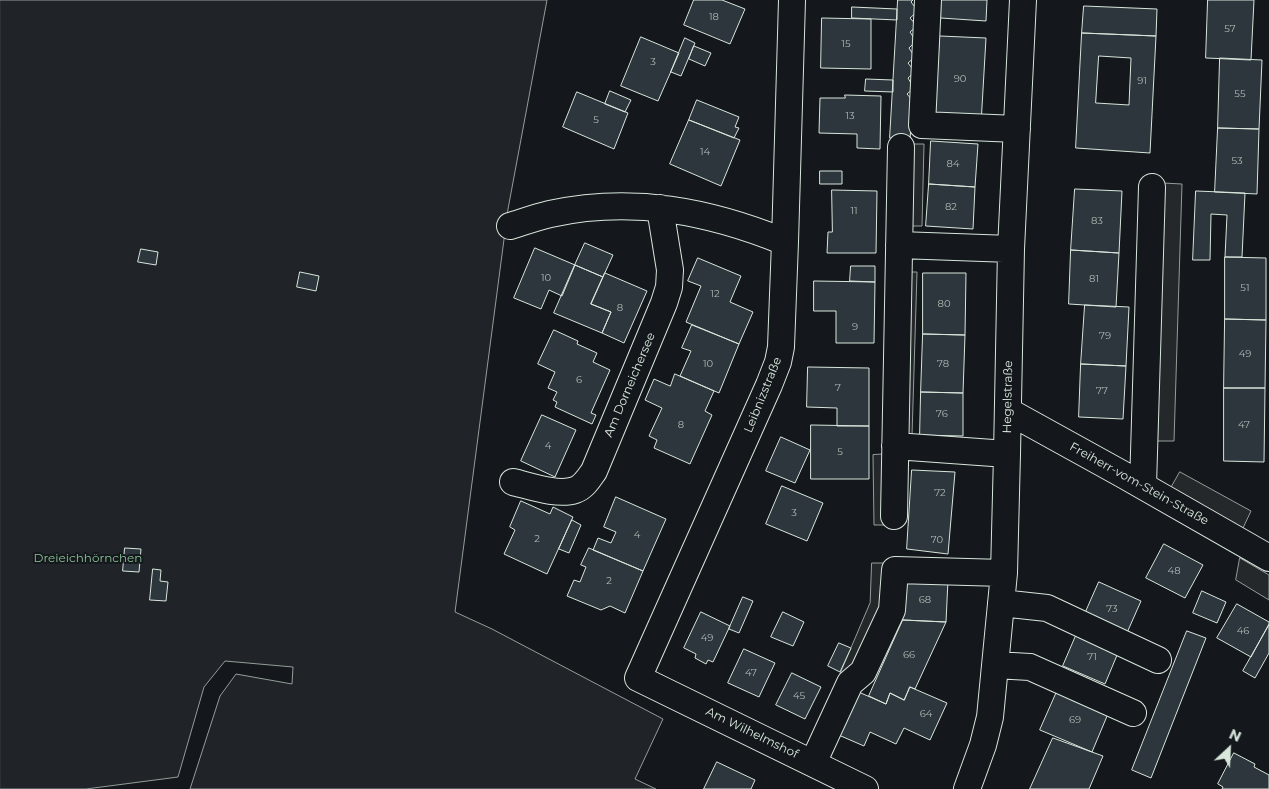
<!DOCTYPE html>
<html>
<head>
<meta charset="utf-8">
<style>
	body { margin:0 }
	#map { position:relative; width:1269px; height:789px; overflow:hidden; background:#14181c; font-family:Montserrat,sans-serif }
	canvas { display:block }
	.north { position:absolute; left:1204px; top:724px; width:50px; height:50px; -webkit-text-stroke:4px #14181c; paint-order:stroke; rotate:25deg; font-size:14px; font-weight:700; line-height:20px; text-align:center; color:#d8e6dc }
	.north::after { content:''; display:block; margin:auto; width:18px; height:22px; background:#d8e6dc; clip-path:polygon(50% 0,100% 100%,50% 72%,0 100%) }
</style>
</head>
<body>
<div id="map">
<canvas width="1269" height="789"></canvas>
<div class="north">N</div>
</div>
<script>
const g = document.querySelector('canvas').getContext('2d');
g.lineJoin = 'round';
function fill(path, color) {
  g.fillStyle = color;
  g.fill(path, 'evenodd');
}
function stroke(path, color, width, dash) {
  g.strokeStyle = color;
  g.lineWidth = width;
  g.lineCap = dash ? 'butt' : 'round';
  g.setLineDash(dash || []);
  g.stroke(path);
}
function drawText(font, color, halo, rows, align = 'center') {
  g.font = font + ' Montserrat,sans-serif';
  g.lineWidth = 4;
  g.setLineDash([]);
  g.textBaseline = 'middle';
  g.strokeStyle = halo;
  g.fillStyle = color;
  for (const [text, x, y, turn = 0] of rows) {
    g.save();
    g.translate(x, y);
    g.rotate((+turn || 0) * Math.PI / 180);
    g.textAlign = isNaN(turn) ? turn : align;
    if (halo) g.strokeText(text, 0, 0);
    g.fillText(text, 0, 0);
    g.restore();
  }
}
const green = new Path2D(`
	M0,0H547L508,209L455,612L492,629L663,719L635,779L656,789H190L220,696L236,674L292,684L293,667L225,661L204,687L178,777L86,789H0Z`);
const parking = new Path2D(`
	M911,144H924L922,226H909Z
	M1163,183L1182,184L1174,441H1158Z
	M905,272H917L912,436L900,435Z
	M889,454V525H874L873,455Z
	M1180,472L1251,511L1243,528L1171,488Z
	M1240,558L1269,575V600L1236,580Z
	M872,563H890L887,607L857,671L839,676L870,603Z`);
const building = new Path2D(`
	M694,0H722L745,9L730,44L684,25Z
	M898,0H913L911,2L918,11L910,18L917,26L910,32L916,41L909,48L915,57L908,63L915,72L908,78L914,88L907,94L913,101L910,139L890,138Z
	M941,0H987L986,21L941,18Z
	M1208,0H1254L1251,60L1206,58Z
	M1084,6L1157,9L1156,36L1082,33Z
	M852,7L897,9V20L852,18Z
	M822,18L871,19V69L821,68Z
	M1082,33L1156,36L1150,153L1076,148ZM1099,56L1131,58L1129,105L1096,103Z
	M940,36L986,38L981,124L934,121Z
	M641,37L679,53L658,101L621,86Z
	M685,38L695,43L681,76L671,72Z
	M694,46L711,53L705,66L689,59Z
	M1220,58L1262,60L1259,129L1218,128Z
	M866,79L893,80V92L865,91Z
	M610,91L631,100L625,112L605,104Z
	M577,92L628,113L614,149L563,127Z
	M845,95L881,96L880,149L857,148V134L819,133L820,98H845Z
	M697,100L739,117L735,127L739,128L734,138L689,120Z
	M689,120L740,140L721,186L670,164Z
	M1218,128L1259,129L1257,194L1215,192Z
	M931,141L978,144L975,187L929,184Z
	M820,171H842V184H820Z
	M929,184L975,187L973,229L926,226Z
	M1075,189L1122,191L1119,253L1071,250Z
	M832,190L877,191L876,253H827L828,232H832Z
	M1196,191L1245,193L1242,257H1225L1227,215L1211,214L1210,260H1193Z
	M585,243L613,255L603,277L575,265Z
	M535,248L575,265L562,296L549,290L541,309L514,298Z
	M141,249L158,252L156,265L138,262Z
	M1071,250L1119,253L1116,307L1069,304Z
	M1225,257L1266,258V320L1225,319Z
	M698,258L741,276L730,302L753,312L739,344L686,322L701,286L688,281Z
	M575,265L603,277L591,304L611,312L602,333L554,313Z
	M851,266H875V282L850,281Z
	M300,272L319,276L316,291L297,287Z
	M605,273L647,291L624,343L602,333L611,312L591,304Z
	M923,273H966L965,335L923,334Z
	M814,281L875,282L874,343H836V311H814Z
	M1085,305L1129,307L1126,366L1081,364Z
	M1225,319L1266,320L1265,388H1224Z
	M692,325L739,344L719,393L680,376L691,351L682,348Z
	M554,330L578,341L577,344L597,353L593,362L610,370L591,413L596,415L592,424L555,407L557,402L553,400L557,392L548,388L555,372L538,364Z
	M923,334L965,335L963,393L921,392Z
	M1081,364L1126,366L1123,419L1079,417Z
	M808,367L869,368V426H837V408L807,407Z
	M675,374L714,391L705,411L712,415L690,464L654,448L657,440L649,436L662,408L645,400L654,379L670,386Z
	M1224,388H1265L1264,462L1224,461Z
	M921,392L963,393V436L920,435Z
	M542,415L576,430L555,477L521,461Z
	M811,425L869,426V479H811Z
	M781,437L810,450L795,483L766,471Z
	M912,470L955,472L948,554L907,549Z
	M782,486L823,503L807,541L766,524Z
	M616,497L666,519L643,571L593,550L598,538L611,543L616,532L604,527Z
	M521,501L550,514L553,507L573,517L547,574L504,554L515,530L510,527Z
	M572,520L581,525L569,553L559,549Z
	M1164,544L1203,565L1185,598L1146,578Z
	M125,548L141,549L139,572L123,571Z
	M589,548L643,571L625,613L610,606L601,610L567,596L574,580L580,582L586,567L581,565Z
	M153,569L161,570L160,581L168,582L166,601L150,600Z
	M905,578L948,580L946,622L903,620Z
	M1099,582L1141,601L1126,635L1084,616Z
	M1202,591L1226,602L1217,623L1193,613Z
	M743,597L753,601L739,633L729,629Z
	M1237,604L1269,622V624L1251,657L1217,638Z
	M701,612L730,626L713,662L708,660L706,664L695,658L696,654L684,648Z
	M783,612L804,622L793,646L771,637Z
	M903,620L946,622L915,689L910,687L904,700L890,693L886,704L869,696Z
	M1269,625V653L1255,678L1243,671Z
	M1078,631L1120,648L1105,684L1063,666Z
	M1187,631L1206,638L1151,778L1132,770Z
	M839,643L851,648L840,672L828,666Z
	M744,649L775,663L759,697L728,683Z
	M792,673L821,687L805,719L776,705Z
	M910,687L947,703L930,740L904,728L896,744L870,732L864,746L834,733L854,690L886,704L890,693L904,700Z
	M1059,687L1110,709L1092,752L1040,730Z
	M1053,738L1103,756L1089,789H1030Z
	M1234,753L1255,764L1254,767L1269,775V789H1222L1223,787L1218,784Z
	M717,762L755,780L751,789H704Z`);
const minor = new Path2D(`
	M792,0L785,242L781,347L778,362L769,385L638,678L865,789
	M928,0L922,125L1017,129
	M510,226C523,222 537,217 550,214C632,196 709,211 785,242
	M899,245L1011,249
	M1008,411L1122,474L1269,558
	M895,446L1007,454
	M513,482C530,486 558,496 575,490C584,487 589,478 594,471L664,303L669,287L670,270L660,208
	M1143,486L1152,187
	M894,516L901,147
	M1001,603L1047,608L1158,660
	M995,665L1030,667L1133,713
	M813,763L850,683L863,672L892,610L895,570L1004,573
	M967,789L983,745L990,717L1004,573L1007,454L1011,249L1023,0`);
const numberNames = [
	["18",714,17],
	["57",1230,29],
	["15",846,44],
	["3",653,62],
	["90",960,79],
	["91",1142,81],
	["55",1240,94],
	["13",850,116],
	["5",596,120],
	["14",705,152],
	["53",1237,161],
	["84",953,164],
	["82",951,207],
	["11",854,211],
	["83",1097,221],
	["10",546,278],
	["81",1094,279],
	["51",1245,288],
	["12",715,294],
	["80",944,304],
	["8",620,308],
	["9",855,327],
	["79",1105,336],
	["49",1245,354],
	["10",708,364],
	["78",943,364],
	["6",579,380],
	["7",838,388],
	["77",1102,391],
	["76",942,414],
	["8",681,425],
	["47",1244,425],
	["4",548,446],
	["5",840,452],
	["72",940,493],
	["3",794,513],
	["4",637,535],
	["2",537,539],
	["70",937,540],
	["48",1174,571],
	["2",609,581],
	["68",925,600],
	["73",1112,609],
	["46",1243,631],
	["49",707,638],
	["66",909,655],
	["71",1092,657],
	["47",751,673],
	["45",799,696],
	["64",926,714],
	["69",1075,720]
];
const streetNames = [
	["Am Dorneichersee",630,385,-67],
	["Leibnizstraße",763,395,-68],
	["Hegelstraße",1008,397,-89],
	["Freiherr-vom-Stein-Straße",1139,484,29],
	["Am Wilhelmshof",752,733,26]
];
const parkNames = [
	["Dreieichhörnchen",88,558]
];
fill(green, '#202428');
stroke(green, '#939e99', 1);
fill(parking, '#24282b');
stroke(parking, '#939e99', 1);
fill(building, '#2c363c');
stroke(building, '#d8e6dc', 1);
stroke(minor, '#d8e6dc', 28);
stroke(minor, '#14181c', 26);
drawText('10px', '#adbab4', null, numberNames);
drawText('12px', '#d8e6dc', '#14181c', streetNames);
drawText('12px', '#8ac095', '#14181c', parkNames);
</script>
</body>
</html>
